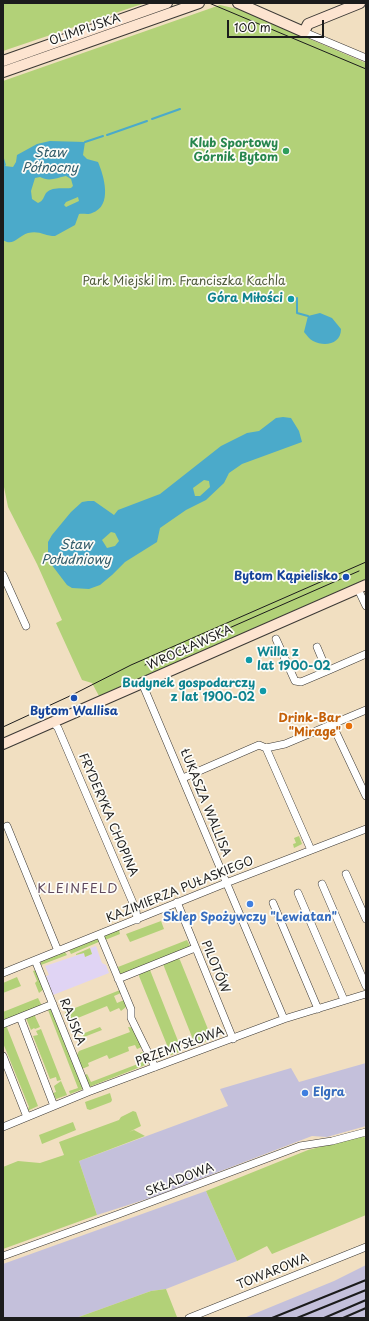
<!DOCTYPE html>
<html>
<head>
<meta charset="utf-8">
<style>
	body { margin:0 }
	#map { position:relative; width:369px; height:1321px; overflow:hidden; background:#f1dfc1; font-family:"Playpen Sans",sans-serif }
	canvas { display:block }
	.frame { position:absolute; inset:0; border:4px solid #1c1c1c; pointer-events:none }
	.scale { position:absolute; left:227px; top:20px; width:97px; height:18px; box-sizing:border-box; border:2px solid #1c1c1c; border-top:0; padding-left:5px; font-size:12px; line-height:14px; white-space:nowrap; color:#1c1c1c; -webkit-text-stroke:3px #fdfcf7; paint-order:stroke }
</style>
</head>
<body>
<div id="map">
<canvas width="369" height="1321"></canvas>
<div class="frame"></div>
<div class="scale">100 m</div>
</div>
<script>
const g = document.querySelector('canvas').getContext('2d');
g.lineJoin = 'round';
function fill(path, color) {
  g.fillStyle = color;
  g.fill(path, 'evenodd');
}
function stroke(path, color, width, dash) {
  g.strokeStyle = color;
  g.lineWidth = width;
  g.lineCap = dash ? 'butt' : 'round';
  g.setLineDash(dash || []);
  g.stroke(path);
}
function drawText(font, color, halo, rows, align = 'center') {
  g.font = font + ' "Playpen Sans",sans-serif';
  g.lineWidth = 3.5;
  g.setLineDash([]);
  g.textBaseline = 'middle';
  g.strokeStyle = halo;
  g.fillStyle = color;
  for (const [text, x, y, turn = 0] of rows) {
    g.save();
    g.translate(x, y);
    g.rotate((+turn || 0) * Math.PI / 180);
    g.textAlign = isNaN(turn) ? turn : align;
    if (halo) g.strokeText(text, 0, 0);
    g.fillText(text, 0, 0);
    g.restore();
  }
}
const built = new Path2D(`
	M96,946L102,963L106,965L109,973L53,995L46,976L49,975L45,966L84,953L85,957L92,954L90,948Z`);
const industrial = new Path2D(`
	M366,1063V1126L327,1137L312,1136L153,1197L97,1215L79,1161L228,1106L220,1089L291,1068L299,1082Z
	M206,1191L237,1261L166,1289L151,1291L76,1318H3V1264Z
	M366,1265V1318H244L334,1281Z`);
const green = new Path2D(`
	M3,3H145L3,51Z
	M220,5L242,10L366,63V579L99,696L92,683L82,680L56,623L62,620L37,564L8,507L3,482V81Z
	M299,836L302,844L294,848L293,844L296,843L294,838Z
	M161,921L164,929L130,942L126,934Z
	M119,930L120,934L105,940L104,936Z
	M97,939L101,941L71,954L69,950Z
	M187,940L190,946L189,948L122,974L120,973L118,967Z
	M90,948L92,954L85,957L84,953L76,955V954Z
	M65,952L67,955L41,965V961Z
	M177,958L180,960L212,1039L199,1044L198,1041L194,1042L163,964Z
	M149,969L150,970L182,1051L171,1055L139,976L140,973Z
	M36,970L44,989L39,993L35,983L37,981L33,971Z
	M17,977L21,986L3,993V983Z
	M120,990L121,993L114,996L117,1003L124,1000L126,1007L121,1011L119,1008L110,1012L107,1006L68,1022L65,1012Z
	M38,998L42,1006L3,1021V1012Z
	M51,1009L83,1089L70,1094L69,1091L78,1088L48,1010Z
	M34,1014L40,1027L35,1029L34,1028L31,1030L26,1018Z
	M6,1025L38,1106L27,1111L29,1107L3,1043V1026Z
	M100,1027L102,1030L84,1037L82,1034Z
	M128,1027L135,1028L142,1047L137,1049L135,1045L128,1047L129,1051L109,1059L107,1055L88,1063L89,1066L82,1069L77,1055L79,1051L130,1032Z
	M41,1029L61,1080L57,1081L56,1077L50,1079L33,1036L38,1035L36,1031Z
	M142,1052H144L148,1064L89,1087L85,1075L87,1074L91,1082L143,1062L140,1053Z
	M61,1081L67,1095L56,1099L53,1093L56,1092L54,1086Z
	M110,1093L112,1100L111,1102L90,1110L87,1109L85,1102Z
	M133,1111L136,1112L141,1126L129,1132L134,1130L145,1136L79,1161L97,1215L3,1249V1167L18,1161L40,1163L64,1155L59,1142L119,1120L121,1117Z
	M73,1122L76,1130L42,1144L39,1135Z
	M364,1136L366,1141V1215L272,1254L267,1246L237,1261L206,1191L308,1150Z
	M166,1289L177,1317L175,1318H76L151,1291Z`);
const water = new Path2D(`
	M50,141L85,142L83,155L87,159L98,162C104,176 113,206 92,213C88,215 83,213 79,214L75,225L55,236C45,236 39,230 28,233C18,236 13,247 3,240V155L6,165L5,166L13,167L16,162L17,155L37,144ZM66,176L71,179L73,186L71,188C64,189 52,186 46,193C43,198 44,200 38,203L32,199L31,191L35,178L40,177C49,182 56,178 66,176ZM78,197L79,201L66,207L64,205L66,202Z
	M320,313L332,318L341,329C341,344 325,347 313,341C309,339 307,335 304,332L308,316Z
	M283,417L291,418L299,431L302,442L242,464L229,473L224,483L206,500L186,510L160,528L157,542L125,562L112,575L100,585L89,589L72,588L67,585L48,560V542L52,535L71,512L82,502L88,501H94L114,515L118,510L160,494L221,446L247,433L259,431L276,418ZM204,480L209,481L210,487L200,496H195L193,488ZM111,532L115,533L119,541L115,546L107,548L102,540Z`);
const stream = new Path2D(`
	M152,119L180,109
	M107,135L147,121
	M85,142L103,136
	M297,298V313L308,316`);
const street = new Path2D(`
	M304,32L366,58
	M3,575L26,626
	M358,589L366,606
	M276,639L295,681L301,682L327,671
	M317,647L327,671L366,654
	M142,683L284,1019
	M53,722L58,728L136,910L137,920
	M332,724L366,796
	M266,748L311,850
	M183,778L259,745L266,748L285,744L366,710
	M7,826L58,951
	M346,874L366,919
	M322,884L366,986
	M298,893L344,1000
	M177,902L233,1039
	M273,903L318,1009
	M100,935L131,1009V1018L155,1067
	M35,960L88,1092
	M3,973L226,883L366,829
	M118,979L195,948
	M20,1017L54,1106
	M3,1024L53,1004
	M3,1056L27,1117
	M3,1127L88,1092L284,1019L366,994
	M3,1256L119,1214L300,1146L332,1141L366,1132
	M189,1318L366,1247`);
const secondary = new Path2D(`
	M238,3L304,32L308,24L360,3
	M3,61L167,3
	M3,72L199,3
	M3,744L366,585`);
const tram = new Path2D(`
	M209,3L366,69
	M145,665L359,571
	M3,727L72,695L131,665L366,562`);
const rail = new Path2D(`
	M272,1318L366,1280
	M297,1318L366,1290
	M324,1318L366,1300
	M343,1318L366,1308`);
const markers = [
	[286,151,4,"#2e9e5b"],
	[291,299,4,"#0f9aa8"],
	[346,577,4,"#1a4fb4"],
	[249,660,4,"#0f9aa8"],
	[263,691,4,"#0f9aa8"],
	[74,698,4,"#1a4fb4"],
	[349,726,4,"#e8710a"],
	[250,904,4,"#3f7fe0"],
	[305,1093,4,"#3f7fe0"]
];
const streetNames = [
	["OLIMPIJSKA",85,30,-19],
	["WROCŁAWSKA",190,648,-24],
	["ŁUKASZA WALLISA",205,803,68],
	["FRYDERYKA CHOPINA",108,815,67],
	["KAZIMIERZA PUŁASKIEGO",180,890,-22],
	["PILOTÓW",215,967,68],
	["RAJSKA",72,1022,68],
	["PRZEMYSŁOWA",180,1047,-20],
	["SKŁADOWA",180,1180,-21],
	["TOWAROWA",273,1272,-22]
];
const leisureNames = [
	["Klub Sportowy",278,144],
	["Górnik Bytom",278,158]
];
const parkNames = [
	["Park Miejski im. Franciszka Kachla",184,282]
];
const cultureNames = [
	["Góra Miłości",283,299],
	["Willa z",257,653,"left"],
	["lat 1900-02",257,667,"left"],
	["Budynek gospodarczy",255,684],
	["z lat 1900-02",255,698]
];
const transitNames = [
	["Bytom Kąpielisko",338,577],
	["Bytom Wallisa",74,712,"center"]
];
const foodNames = [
	["Drink-Bar",341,719],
	["\"Mirage\"",341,733]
];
const shopNames = [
	["Sklep Spożywczy \"Lewiatan\"",250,918],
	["Elgra",313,1093,"left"]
];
const waterNames = [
	["Staw",50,153],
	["Północny",50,168],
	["Staw",76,545],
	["Południowy",76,560]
];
const neighbourhoodNames = [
	["KLEINFELD",78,889]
];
fill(built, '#e0d4f4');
fill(industrial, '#c4c0db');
fill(green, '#b2d178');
fill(water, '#4baaca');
stroke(stream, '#4baaca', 2);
stroke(street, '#3c3935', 8);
stroke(secondary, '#3c3935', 12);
stroke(street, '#fff', 7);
stroke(secondary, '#fde4d0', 10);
stroke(tram, '#1c1c1c', 1);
stroke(rail, '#1c1c1c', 2);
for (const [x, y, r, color] of markers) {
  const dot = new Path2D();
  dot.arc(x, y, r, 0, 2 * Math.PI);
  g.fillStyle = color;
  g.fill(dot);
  stroke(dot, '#fdfcf7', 1.5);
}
drawText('12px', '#1c1c1c', '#fdfcf7', streetNames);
drawText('bold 12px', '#27864d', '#fdfcf7', leisureNames, 'right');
drawText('12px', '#505b3c', '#fdfcf7', parkNames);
drawText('bold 12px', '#0d838f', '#fdfcf7', cultureNames, 'right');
drawText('bold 12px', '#164399', '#fdfcf7', transitNames, 'right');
drawText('bold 12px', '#c56008', '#fdfcf7', foodNames, 'right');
drawText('bold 12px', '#366cbe', '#fdfcf7', shopNames);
drawText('italic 13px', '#315c6a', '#fdfcf7', waterNames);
g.letterSpacing = '1px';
drawText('13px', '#5e485d', '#fdfcf7', neighbourhoodNames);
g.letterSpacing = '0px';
</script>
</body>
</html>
